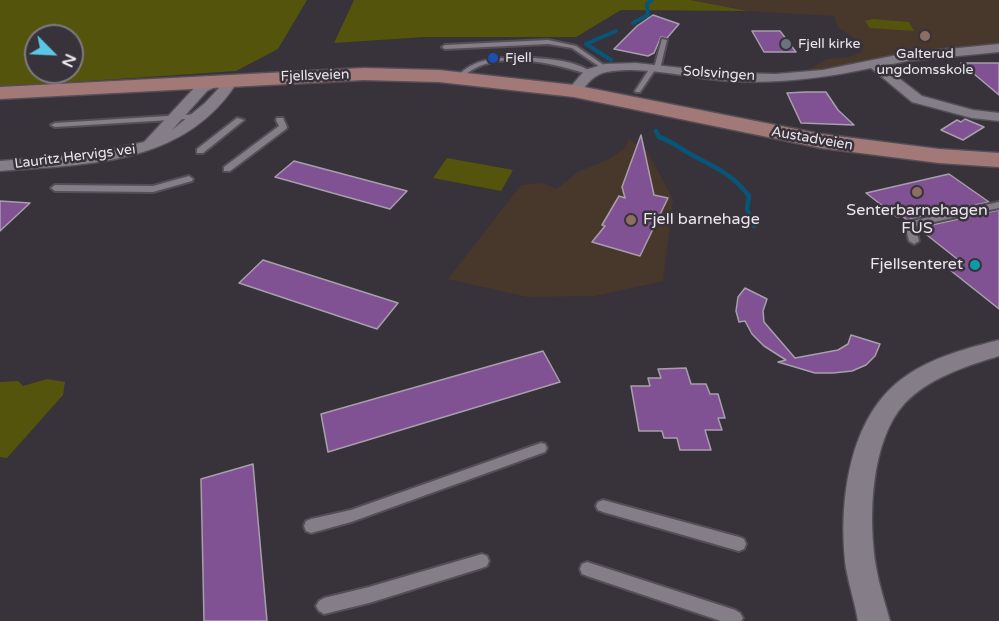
<!DOCTYPE html>
<html>
<head>
<meta charset="utf-8">
<style>
	body { margin:0 }
	#map { position:relative; width:999px; height:621px; overflow:hidden; background:#38323b; font-family:"Varela Round",sans-serif }
	canvas { display:block }
	.north { position:absolute; left:24px; top:24px; width:60px; height:60px; box-sizing:border-box; background:#38323b; border:2px solid #7f7a82; border-radius:50%; rotate:114deg; font-size:16px; font-weight:700; line-height:24px; text-align:center; color:#eae6ec }
	.north::after { content:''; display:block; margin:auto; width:21px; height:27px; background:#5ac8e5; clip-path:polygon(50% 0,100% 100%,50% 72%,0 100%) }
</style>
</head>
<body>
<div id="map">
<canvas width="999" height="621"></canvas>
<div class="north">N</div>
</div>
<script>
const g = document.querySelector('canvas').getContext('2d');
g.lineJoin = 'round';
function fill(path, color) {
  g.fillStyle = color;
  g.fill(path, 'evenodd');
}
function stroke(path, color, width, dash) {
  g.strokeStyle = color;
  g.lineWidth = width;
  g.lineCap = dash ? 'butt' : 'round';
  g.setLineDash(dash || []);
  g.stroke(path);
}
function drawText(font, color, halo, rows, align = 'center') {
  g.font = font + ' "Varela Round",sans-serif';
  g.lineWidth = 5;
  g.setLineDash([]);
  g.textBaseline = 'middle';
  g.strokeStyle = halo;
  g.fillStyle = color;
  for (const [text, x, y, turn = 0] of rows) {
    g.save();
    g.translate(x, y);
    g.rotate((+turn || 0) * Math.PI / 180);
    g.textAlign = isNaN(turn) ? turn : align;
    if (halo) g.strokeText(text, 0, 0);
    g.fillText(text, 0, 0);
    g.restore();
  }
}
const education = new Path2D(`
	M690,0H999V48L831,71L808,70L827,59L850,57L861,52L864,45L838,27L834,16L749,11Z
	M629,139L647,151L673,199L663,281L595,296L527,297L448,279L521,185L543,183L556,189L578,172L609,159L625,148Z`);
const green = new Path2D(`
	M0,0H307L278,49L236,71L0,87ZM36,36H72V72H36Z
	M354,0H690L748,11L621,10L576,37H424L334,43Z
	M873,19L909,22L914,31L870,28L865,21Z
	M447,158L513,170L501,191L433,178Z
	M47,379L65,382L63,395L7,458L0,457V382L18,381L23,386Z`);
const streamFar1 = new Path2D(`
	M633,23L648,15L647,4L652,0
	M611,60L586,44L616,31`);
const stream = new Path2D(`
	M656,131L659,137C672,141 680,149 692,155C716,168 731,173 749,196L747,209L754,226`);
const building = new Path2D(`
	M653,15L679,24L667,38L661,37L654,53L648,56L614,49L637,26Z
	M752,31H780L796,52H764Z
	M961,63H999V95Z
	M805,92H826L838,110L854,125L801,123L787,93Z
	M965,119L984,127L963,140L941,130L957,120L961,122Z
	M641,135L654,195L668,198L640,256L592,242L605,226L602,225L619,196L625,198L622,187Z
	M294,161L407,191L390,209L275,177Z
	M949,174L989,202L907,220L902,216L897,217L866,193Z
	M0,201L30,203L0,231Z
	M999,210V309L945,266L961,262L918,228Z
	M263,260L398,303L377,329L239,283Z
	M745,288L767,299L763,311L764,322L795,358L838,350L848,344L851,335L880,344L875,356L866,365L852,371L833,373H815L778,362L786,360L764,346L752,334L745,321L739,322L736,311L738,297Z
	M543,351L560,382L328,452L321,414Z
	M686,368L691,384H706L710,394H718L725,418H718L722,430H705L711,450H680L677,438H664L662,431H639L631,386H650L648,378H661L658,369Z
	M253,464L267,621H204L201,479Z`);
const service = new Path2D(`
	M662,39L667,40L660,69L655,70L640,92H636L635,91L650,68H654Z
	M548,40L576,46L608,68L603,69L572,48L548,44L445,49L442,47L445,45Z
	M521,57C545,59 574,59 593,73L590,75C554,63 492,47 462,78L457,77C473,58 497,58 521,57Z
	M199,114H202V118L55,127L51,125L55,123Z
	M237,118L244,120L203,153H197V149Z
	M277,118H283L287,127L286,129L230,171H224V167L279,126L276,120Z
	M189,176L193,179L192,181L153,192L55,191L51,188L55,185L153,186Z
	M999,202V208L915,226L919,241L914,244L909,241L905,224L907,222Z
	M541,443L545,444L547,448L545,452L351,522L311,533L306,531L304,526L306,521L311,519L351,510Z
	M603,500L739,537L744,539L746,544L744,549L739,551L603,512L598,510L596,506L598,502Z
	M482,554L487,556L489,561L487,566L482,568L369,603L324,614L319,611L316,606L319,601L324,598L369,587Z
	M587,562L735,610L740,613L743,618L741,621H721L587,576L582,574L580,569L582,564Z`);
const minor = new Path2D(`
	M999,44V52L907,61L883,66L922,96L973,110L999,113V121L972,118L912,102L871,68C824,78 778,84 730,81C690,79 646,65 607,72C594,74 587,84 579,94H569L567,91L585,70L605,64L636,63L729,73L776,74L823,70L907,53Z
	M218,76L234,87C180,166 85,164 0,171V161L88,154L144,142L197,85ZM217,86L219,88L205,103L172,130L207,91Z
	M999,340V356C966,366 929,378 905,403C870,441 868,519 876,567C879,585 885,603 890,621H858C855,603 849,586 846,568C838,504 848,415 906,376C933,357 968,348 999,340Z`);
const secondary = new Path2D(`
	M364,68L439,70L574,85L821,134L939,149L999,153V167L939,163L821,148L574,97L439,82L364,80L0,99V87Z`);
const markers = [
	[925,36,6,"#8d6e63"],
	[786,44,6,"#6b7280"],
	[493,58,6,"#1a4fb4"],
	[917,192,6,"#8d6e63"],
	[631,220,6,"#8d6e63"],
	[975,265,6,"#0f9aa8"]
];
const farPoinames = [
	["Fjell kirke",798,44],
	["Galterud",925,54,"center"],
	["ungdomsskole",925,70,"center"],
	["Fjell",505,58]
];
const farStreetnames = [
	["Solsvingen",719,74,4],
	["Fjellsveien",315,76,-2],
	["Austadveien",812,139,10],
	["Lauritz Hervigs vei",75,157,-7]
];
const poiNames = [
	["Senterbarnehagen",917,211],
	["FUS",917,229],
	["Fjell barnehage",643,220,"left"],
	["Fjellsenteret",963,265,"right"]
];
fill(education, '#48382c');
fill(green, '#54540c');
stroke(streamFar1, '#075679', 4);
stroke(stream, '#075679', 4.5);
fill(building, '#805293');
stroke(building, '#a79fab', 1.5);
stroke(service, '#544e57', 4);
stroke(minor, '#544e57', 3);
stroke(secondary, '#544e57', 3);
fill(service, '#857e89');
fill(minor, '#857e89');
fill(secondary, '#a37977');
for (const [x, y, r, color] of markers) {
  const dot = new Path2D();
  dot.arc(x, y, r, 0, 2 * Math.PI);
  g.fillStyle = color;
  g.fill(dot);
  stroke(dot, '#38323b', 2);
}
drawText('14px', '#eae6ec', '#38323b', farPoinames, 'left');
drawText('14px', '#eae6ec', '#38323b', farStreetnames);
drawText('16px', '#eae6ec', '#38323b', poiNames);
</script>
</body>
</html>
